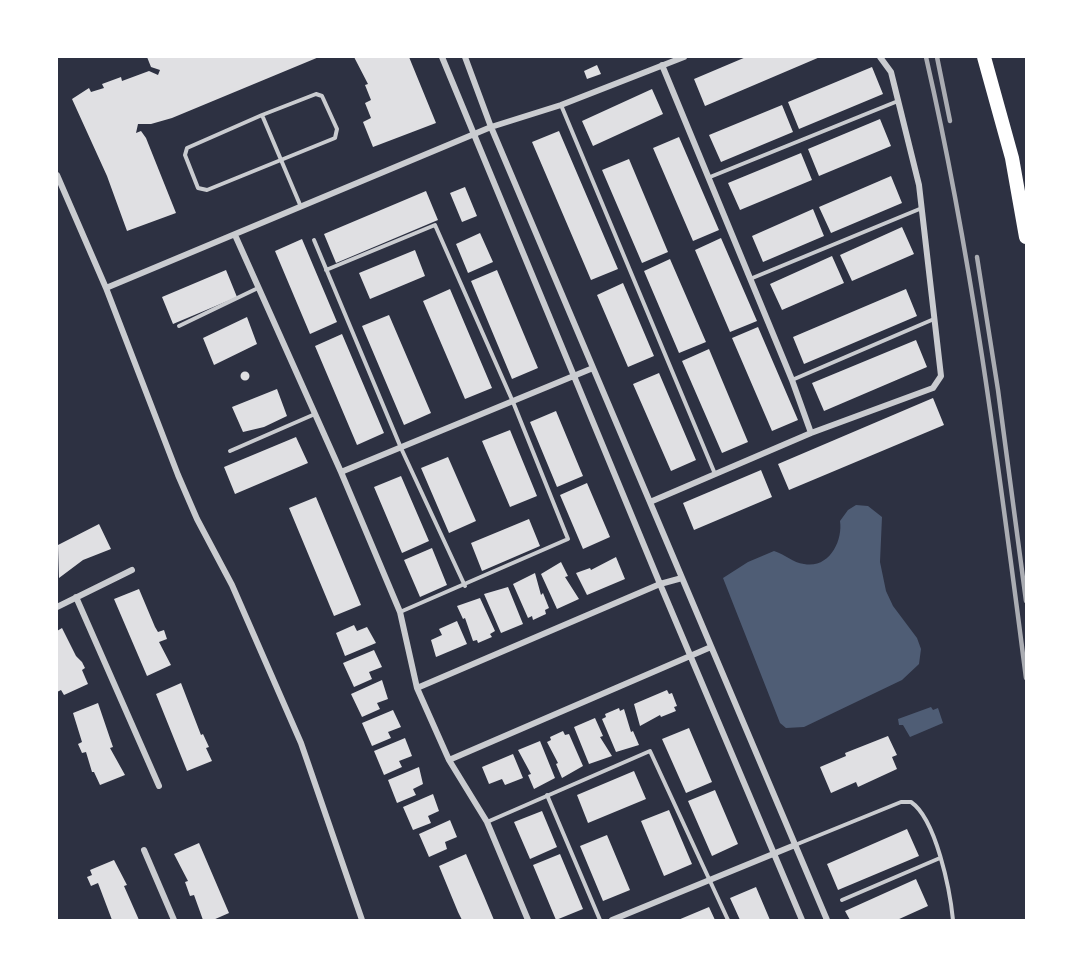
<!DOCTYPE html>
<html>
<head>
<meta charset="utf-8">
<style>
	body { margin:0 }
	#map { position:relative; width:1083px; height:977px; overflow:hidden; background:#2d3142; font-family:Barlow,sans-serif }
	canvas { display:block }
	.frame { position:absolute; inset:0; border:58px solid #fff; pointer-events:none }
</style>
</head>
<body>
<div id="map">
<canvas width="1083" height="977"></canvas>
<div class="frame"></div>
</div>
<script>
const g = document.querySelector('canvas').getContext('2d');
g.lineJoin = 'round';
function fill(path, color) {
  g.fillStyle = color;
  g.fill(path, 'evenodd');
}
function stroke(path, color, width, dash) {
  g.strokeStyle = color;
  g.lineWidth = width;
  g.lineCap = dash ? 'butt' : 'round';
  g.setLineDash(dash || []);
  g.stroke(path);
}
const water = new Path2D(`
	M856,505L868,506L882,517L880,562L886,591L893,606L917,638L921,649L919,664L902,680L804,727L786,728L780,723L723,578L748,562L774,551C785,554 793,563 804,564C829,569 843,541 840,521L848,510Z
	M931,707L933,710L938,708L943,723L910,737L903,725H899L898,719Z`);
const building = new Path2D(`
	M147,57H319L172,118L151,124H138L136,133L141,131L146,138L176,213L127,231L107,176L72,99L89,88L91,92L104,88L102,84L121,77L122,81L149,71L158,75L160,70L151,67Z
	M354,57H409L436,123L373,147L363,122L371,118L365,103L371,100L365,85L368,84Z
	M746,57H820L705,106L694,79Z
	M597,65L601,74L587,79L584,71Z
	M872,67L883,94L799,129L788,102Z
	M652,89L663,114L593,146L582,121Z
	M782,105L793,132L721,162L709,135Z
	M880,119L891,146L819,176L808,149Z
	M559,131L618,269L591,280L532,142Z
	M679,137L719,230L693,241L653,148Z
	M801,153L812,180L740,210L728,183Z
	M629,159L668,252L642,263L602,170Z
	M891,176L902,203L831,233L819,207Z
	M465,187L477,216L462,222L450,193Z
	M426,191L438,220L336,263L324,234Z
	M813,209L824,236L763,262L752,236Z
	M902,227L914,254L852,281L840,255Z
	M480,233L493,262L468,273L456,244Z
	M721,238L757,321L730,332L695,250Z
	M302,239L337,322L310,334L275,251Z
	M415,250L425,276L370,299L359,273Z
	M832,256L844,283L782,310L770,284Z
	M670,259L706,342L679,353L644,271Z
	M226,270L237,297L173,324L162,297Z
	M497,270L538,368L512,379L471,281Z
	M623,283L654,356L628,367L597,295Z
	M450,289L492,388L465,399L423,301Z
	M906,289L917,316L804,364L793,337Z
	M389,315L431,413L404,425L362,326Z
	M247,317L257,344L214,365L203,338Z
	M758,327L798,420L772,431L732,338Z
	M342,334L384,433L357,445L315,346Z
	M916,340L927,367L824,411L812,383Z
	M709,349L748,442L722,453L682,361Z
	M240.5 376a4.5 4.5 0 1 1 9 0a4.5 4.5 0 1 1-9 0Z
	M659,373L696,460L671,471L633,384Z
	M277,389L287,416L264,427L243,432L232,407Z
	M933,398L944,425L789,490L778,464Z
	M556,411L583,476L557,487L530,422Z
	M510,430L537,496L510,507L482,441Z
	M296,437L308,463L235,494L224,467Z
	M448,457L476,521L449,533L421,468Z
	M761,470L772,497L694,530L683,503Z
	M401,476L429,541L402,553L374,487Z
	M587,483L610,537L583,549L560,495Z
	M316,497L361,605L334,616L289,508Z
	M529,519L540,546L482,571L471,543Z
	M99,524L111,549L83,560L59,578L58,545Z
	M432,548L447,585L420,597L404,560Z
	M616,557L625,579L587,595L576,573L590,568L591,570Z
	M561,562L568,576L565,577L579,599L557,609L541,574Z
	M535,573L541,595L543,593L549,608L545,610L546,614L533,620L532,616L528,618L513,584Z
	M508,587L523,624L501,633L484,594Z
	M139,589L155,627L158,632L164,630L167,639L159,642L171,665L147,676L114,599Z
	M480,598L495,631L490,634L492,637L478,643L477,640L473,641L465,618L463,619L457,606Z
	M457,621L467,644L436,657L431,640L442,635L439,629Z
	M354,625L357,631L367,627L376,643L345,656L336,633Z
	M62,628L76,656L82,662L85,668L82,670L88,684L64,695L61,690L57,692V631Z
	M374,650L382,667L369,672L372,679L354,687L343,663Z
	M382,680L388,699L377,703L380,709L362,717L351,694Z
	M181,683L201,735L203,734L209,747L206,748L212,761L187,771L156,694Z
	M667,690L669,694L672,693L677,706L674,707L676,711L661,717L660,715L640,726L634,704Z
	M98,703L113,747L110,748L125,775L100,785L94,772H92L86,752L82,753L78,744L82,742L73,713Z
	M619,708L620,711L624,709L631,732L633,731L639,745L616,752L602,719L606,717L605,714Z
	M393,710L401,727L388,732L391,738L372,746L362,723Z
	M595,718L603,736L600,737L612,756L589,764L574,727Z
	M689,728L712,782L686,793L662,739Z
	M563,731L565,735L569,734L583,766L562,778L556,764L558,763L547,742L551,740L550,737Z
	M888,736L897,755L892,757L897,769L858,787L856,782L831,793L820,767L846,756L845,753Z
	M405,738L412,756L399,761L402,767L384,775L374,751Z
	M540,741L555,778L534,789L528,775L531,774L518,750Z
	M513,754L523,778L505,785L502,779L489,784L482,767Z
	M419,767L423,784L413,789L416,795L397,803L388,780Z
	M634,771L646,799L588,823L577,795Z
	M715,790L738,844L712,856L688,801Z
	M433,794L439,811L428,816L431,823L413,830L403,807Z
	M669,810L692,864L664,876L641,821Z
	M542,811L557,847L530,859L514,822Z
	M450,820L457,837L445,842L447,849L429,857L419,834Z
	M907,829L919,856L838,890L827,864Z
	M607,835L630,890L603,901L580,846Z
	M199,843L229,913L213,920H203L194,895L190,896L185,882L188,881L174,854Z
	M466,854L484,896L494,920H462L458,912L439,866Z
	M560,854L583,909L556,920L533,865Z
	M114,860L127,885L124,886L139,920H112L98,883L91,886L87,877L92,875L90,870Z
	M916,879L928,906L897,920H850L845,911Z
	M756,887L770,920H740L730,898Z
	M709,907L715,920H678Z`);
const service = new Path2D(`
	M561,105L715,474
	M262,115L187,148L185,155L198,188L207,190L335,138L337,129L322,96L316,94L262,115L301,207
	M710,177L898,101
	M314,240L401,448L465,586
	M326,270L435,225L513,402L568,539L400,612
	M750,279L922,208
	M179,326L258,288
	M792,380L934,319
	M230,451L315,414
	M547,795L600,920
	M487,822L650,751L728,920
	M795,845L901,802H911C936,819 950,890 953,920
	M842,900L940,858`);
const minor = new Path2D(`
	M442,57L660,584L802,920
	M465,57L491,127L827,920
	M662,65L792,380L811,433
	M57,175L106,288L178,475L197,519L232,585L301,743L362,920
	M235,235L341,472L400,612L417,688L449,760L487,822L528,920
	M106,288L491,127L561,105L684,57
	M341,472L593,368
	M650,502L811,433L933,388L941,376L919,185L891,72L880,57
	M76,597L159,786
	M57,607L132,570
	M417,688L660,584L682,578
	M449,760L711,647
	M144,850L174,920
	M612,920L795,845`);
const primary = new Path2D(`
	M984,57L1012,158L1026,237`);
const rail = new Path2D(`
	M926,57C973,262 999,469 1026,678
	M937,57L950,121
	M977,257L998,390L1026,601`);
fill(water, '#4f5d75');
fill(building, '#e0e0e3');
stroke(service, '#caccd0', 4);
stroke(minor, '#caccd0', 6);
stroke(primary, '#fff', 14);
stroke(rail, '#abadb3', 4.5);
</script>
</body>
</html>
